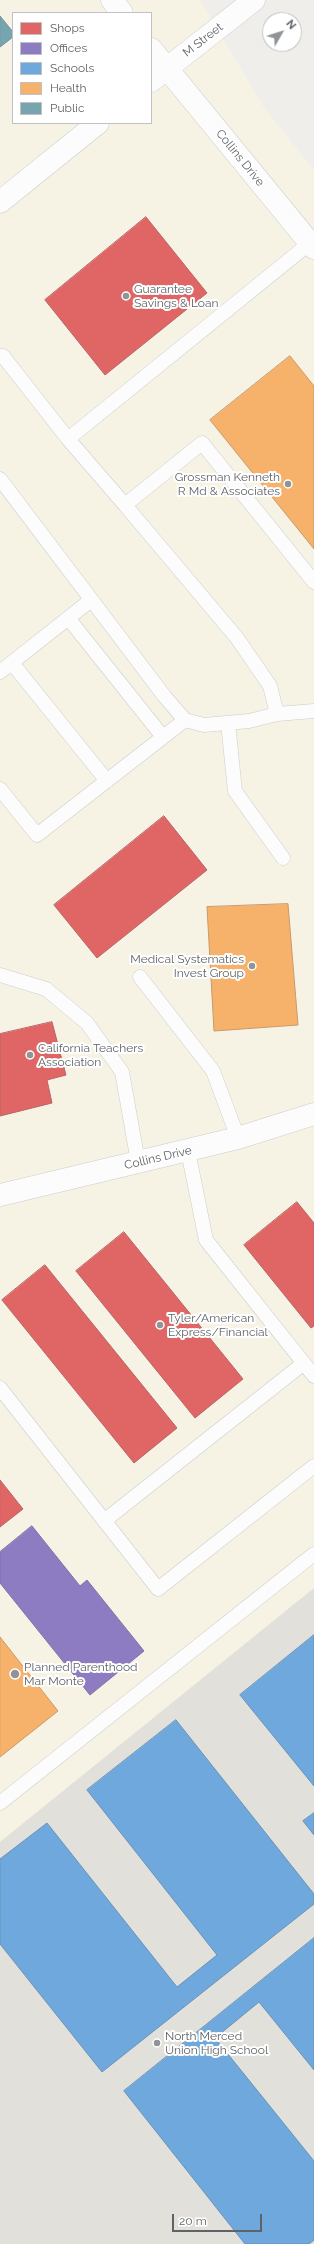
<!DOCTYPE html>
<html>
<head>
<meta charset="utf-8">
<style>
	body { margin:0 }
	#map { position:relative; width:314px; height:2244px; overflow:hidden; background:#efeeea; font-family:Raleway,sans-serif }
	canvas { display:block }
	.legend { position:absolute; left:12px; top:12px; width:140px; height:112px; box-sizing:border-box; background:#fff; border:1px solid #bfc1c3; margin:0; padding:5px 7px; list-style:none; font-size:12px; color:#5f6368 }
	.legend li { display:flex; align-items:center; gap:8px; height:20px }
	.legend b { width:20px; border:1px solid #bfc1c3 }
	.north { position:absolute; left:262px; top:12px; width:40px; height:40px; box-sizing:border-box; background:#fff; border:1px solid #bfc1c3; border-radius:50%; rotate:51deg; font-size:11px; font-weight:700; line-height:16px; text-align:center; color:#5f6368 }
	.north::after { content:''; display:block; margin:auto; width:14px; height:18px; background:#919496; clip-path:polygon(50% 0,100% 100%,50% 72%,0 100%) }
	.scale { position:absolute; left:172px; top:2214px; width:90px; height:18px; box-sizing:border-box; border:2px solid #5f6368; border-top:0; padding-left:5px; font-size:12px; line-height:14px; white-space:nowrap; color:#5f6368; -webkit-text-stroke:3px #fff; paint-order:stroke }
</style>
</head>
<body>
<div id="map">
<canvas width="314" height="2244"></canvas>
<ul class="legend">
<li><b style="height:11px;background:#e06666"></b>Shops</li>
<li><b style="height:11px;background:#8e7cc3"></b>Offices</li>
<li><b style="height:11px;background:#6fa8dc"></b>Schools</li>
<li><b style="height:11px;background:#f6b26b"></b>Health</li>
<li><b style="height:11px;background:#76a5af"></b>Public</li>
</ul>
<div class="north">N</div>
<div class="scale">20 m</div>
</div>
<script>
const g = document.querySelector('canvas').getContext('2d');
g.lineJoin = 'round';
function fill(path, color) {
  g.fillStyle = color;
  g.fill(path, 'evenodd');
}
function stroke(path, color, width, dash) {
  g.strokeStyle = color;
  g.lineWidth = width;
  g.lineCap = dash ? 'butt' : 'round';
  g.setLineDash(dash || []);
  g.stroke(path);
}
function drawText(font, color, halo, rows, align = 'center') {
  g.font = font + ' Raleway,sans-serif';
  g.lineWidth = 4;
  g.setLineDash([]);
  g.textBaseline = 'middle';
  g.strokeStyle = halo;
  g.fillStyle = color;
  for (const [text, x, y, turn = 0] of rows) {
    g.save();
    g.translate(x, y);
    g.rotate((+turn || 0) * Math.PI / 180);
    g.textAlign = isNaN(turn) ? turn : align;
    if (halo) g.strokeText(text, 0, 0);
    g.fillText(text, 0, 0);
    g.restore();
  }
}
const commercial = new Path2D(`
	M0,0H200L264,108L314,170V1588L0,1842ZM13,13H151V123H13Z`);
const education = new Path2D(`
	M314,1588V2244H0V1842Z`);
const shops = new Path2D(`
	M146,217L207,293L105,375L45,300Z
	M164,816L207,870L97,958L54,905Z
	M52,1022L66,1075L47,1080L52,1103L0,1116V1034Z
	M297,1202L314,1223V1326L311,1328L244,1245Z
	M124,1232L243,1379L195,1418L76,1271Z
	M45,1265L177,1428L134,1463L2,1300Z
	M0,1480L23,1509L0,1527Z`);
const offices = new Path2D(`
	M32,1526L80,1586L87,1580L144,1651L90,1695L0,1583V1552Z`);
const schools = new Path2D(`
	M314,1635V1786L240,1695Z
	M176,1720L314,1894V1904L102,2072L0,1944V1859L47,1823L177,1987L217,1955L87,1790Z
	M314,1813V1835L303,1821Z
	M314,1938V2070L259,2002L215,2038L314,2161V2240L309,2244H245L124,2091Z`);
const health = new Path2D(`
	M290,356L314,386V549L210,420Z
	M288,904L298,1025L214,1031L207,907Z
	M0,1637L58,1711L0,1757Z`);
const public = new Path2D(`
	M0,16L13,32V37L0,47Z`);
const service = new Path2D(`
	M0,356H3L68,439L125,505L202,443L314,582
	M68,439L310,243
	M0,479L165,697L185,720L204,725L249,721L277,714L314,711
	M125,505L237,638L270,686L277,714
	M68,618L163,737
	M12,663L107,781
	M0,672L91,600
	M228,723L235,791L283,858
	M0,789L37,835L185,720
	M0,975L46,989L87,1023L122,1072L138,1162
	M140,977L213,1071L238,1138
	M188,1151L206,1240L314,1376
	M0,1388L158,1589L314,1466
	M104,1521L304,1363
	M0,1803L314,1554`);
const minor = new Path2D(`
	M112,0L122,13
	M151,49L314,248
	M0,1195L238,1138L314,1114`);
const tertiary = new Path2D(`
	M151,81L254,0
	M0,202L98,123`);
const markers = [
	[126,296,4,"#919496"],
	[288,484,4,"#919496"],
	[252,966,4,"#919496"],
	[30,1055,4,"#919496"],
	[160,1325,4,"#919496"],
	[15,1674,5,"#919496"],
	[157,2043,4,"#919496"]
];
const streetNames = [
	["M Street",203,40,-38],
	["Collins Drive",240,158,51],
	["Collins Drive",158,1158,-13]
];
const poiNames = [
	["Guarantee",134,289],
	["Savings & Loan",134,303],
	["Grossman Kenneth",280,477,"right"],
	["R Md & Associates",280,491,"right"],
	["Medical Systematics",244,959,"right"],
	["Invest Group",244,973,"right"],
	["California Teachers",38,1048],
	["Association",38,1062],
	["Tyler/American",168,1318],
	["Express/Financial",168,1332],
	["Planned Parenthood",24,1667],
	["Mar Monte",24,1681],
	["North Merced",165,2036],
	["Union High School",165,2050]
];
fill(commercial, '#f7f3e4');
fill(education, '#e2e0da');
fill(shops, '#e06666');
stroke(shops, '#b96567', 1);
fill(offices, '#8e7cc3');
stroke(offices, '#8074a8', 1);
fill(schools, '#6fa8dc');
stroke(schools, '#6a93b9', 1);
fill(health, '#f6b26b');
stroke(health, '#c99a6a', 1);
fill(public, '#76a5af');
stroke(public, '#6f919a', 1);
stroke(service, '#cbcccc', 15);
stroke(minor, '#cbcccc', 23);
stroke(tertiary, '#cbcccc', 23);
stroke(service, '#fdfcfc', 14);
stroke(minor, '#fdfcfc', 22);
stroke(tertiary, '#fdfcfc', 22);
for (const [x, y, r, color] of markers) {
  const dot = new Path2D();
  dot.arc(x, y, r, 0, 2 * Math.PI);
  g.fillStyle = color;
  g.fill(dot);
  stroke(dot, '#fff', 1.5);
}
drawText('12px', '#5f6368', '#fff', streetNames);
drawText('12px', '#5f6368', '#fff', poiNames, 'left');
</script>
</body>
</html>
